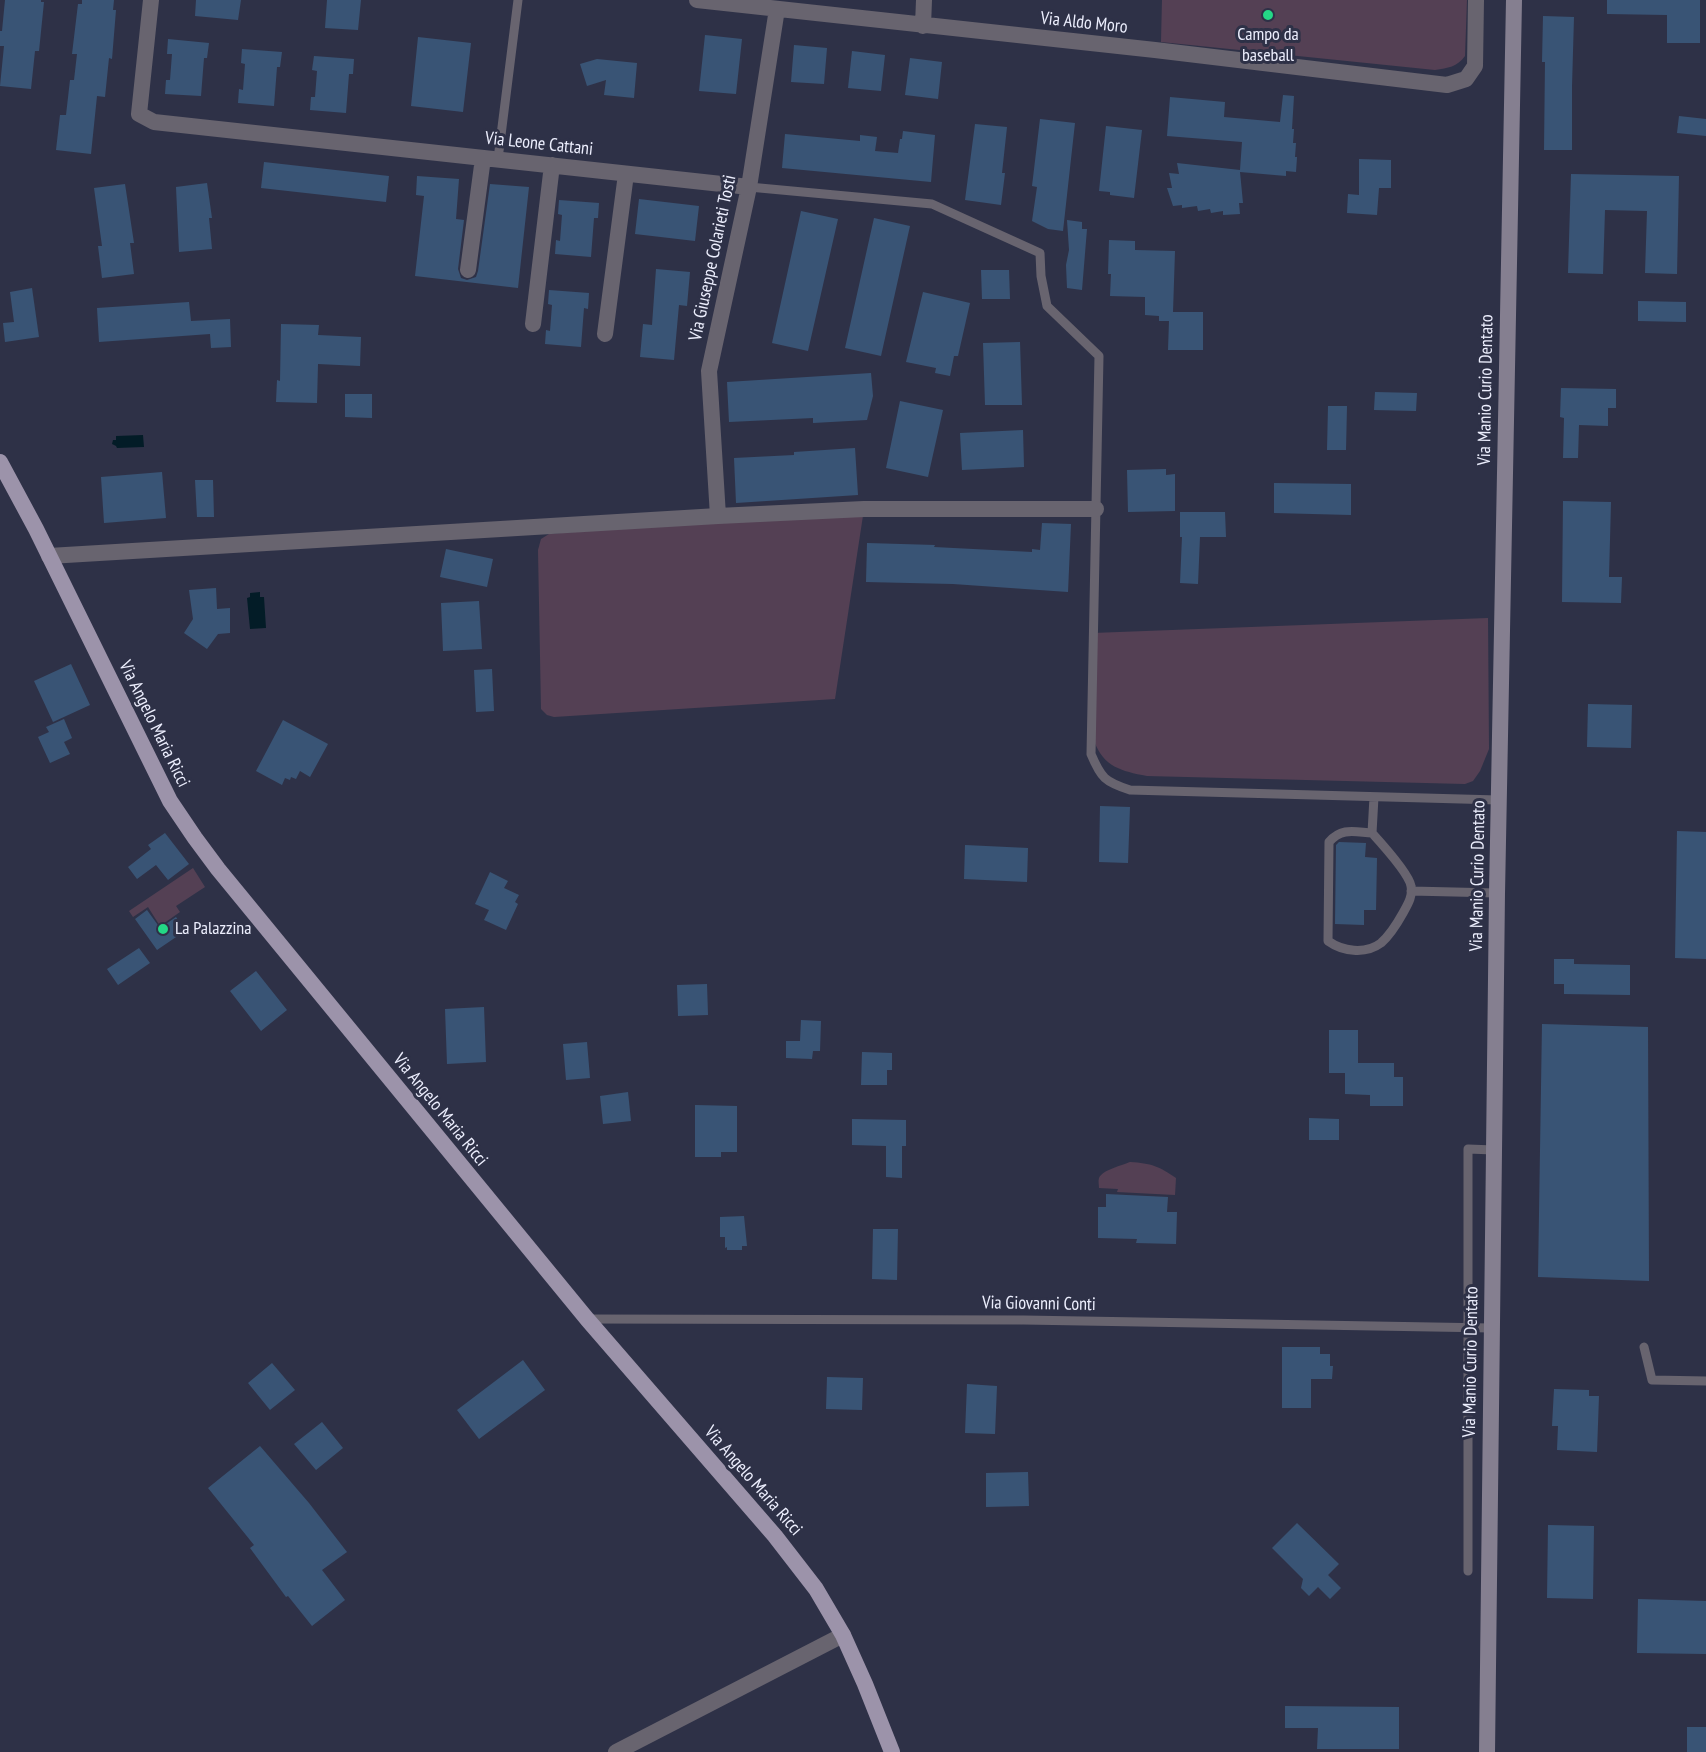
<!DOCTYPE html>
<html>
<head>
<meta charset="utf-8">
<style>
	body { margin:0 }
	canvas { display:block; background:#2e3147 }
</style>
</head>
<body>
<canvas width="1706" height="1752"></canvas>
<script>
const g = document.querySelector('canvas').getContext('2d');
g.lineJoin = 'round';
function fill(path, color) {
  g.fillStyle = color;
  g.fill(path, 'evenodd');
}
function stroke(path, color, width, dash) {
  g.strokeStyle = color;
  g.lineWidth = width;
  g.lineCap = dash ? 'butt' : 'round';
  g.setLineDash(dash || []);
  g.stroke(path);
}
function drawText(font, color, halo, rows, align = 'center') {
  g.font = font + ' "PT Sans Narrow",sans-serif';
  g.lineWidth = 6;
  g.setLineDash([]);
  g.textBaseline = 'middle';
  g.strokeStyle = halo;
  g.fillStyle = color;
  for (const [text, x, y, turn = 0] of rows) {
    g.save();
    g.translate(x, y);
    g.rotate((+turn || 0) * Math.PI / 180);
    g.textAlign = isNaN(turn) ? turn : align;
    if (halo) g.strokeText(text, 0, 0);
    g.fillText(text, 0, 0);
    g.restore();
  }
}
const green = new Path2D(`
	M1162,0H1467L1465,56C1457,67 1448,68 1435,70L1161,42Z
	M864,509L835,699L554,717L547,715L541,709L538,550L541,539L549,534Z
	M1488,618L1489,749L1480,771L1473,781L1465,784L1147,776C1121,771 1104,767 1094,741L1093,633Z
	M193,868L205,887L176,906L180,912L160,926L148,907L133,917L129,911Z
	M1130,1162C1151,1163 1160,1167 1176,1178L1175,1195L1117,1192L1118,1189L1099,1188C1099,1185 1098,1181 1099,1178C1102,1170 1123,1165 1130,1162Z`);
const water = new Path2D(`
	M143,435L144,447L117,448L116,446L112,444L113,440H116V436Z
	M260,592V597H264L266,628L250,629L247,598L250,597V593Z`);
const building = new Path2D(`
	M5,0H41V2H44L39,51H35L31,89L0,86L4,46H0V31H2Z
	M82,0H114L113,10H116L112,59L109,58L105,97L97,96L91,154L56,150L60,115H66L70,80H74L77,54H72L78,4H82Z
	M196,0H241L238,20L195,16Z
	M327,0H361L358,30L325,28Z
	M1607,0H1700V43H1667V15L1607,14Z
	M1543,16L1574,17L1572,86V150H1544L1545,62H1542Z
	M705,35L742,39L736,94L699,91Z
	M418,37L471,43L463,112L411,106Z
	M168,39L209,43L207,58H204L201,96L165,94L166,80H170L172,54H167Z
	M794,45L827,48L824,84L791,82Z
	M242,49L282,52L280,67H277L274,106L238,103L239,89L243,90L245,64L241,63Z
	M852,51L885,55L881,91L848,88Z
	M314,56L354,59L353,74H349L346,113L310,110L311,97H315L317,71L312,70Z
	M910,58L942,62L938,99L905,95Z
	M597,59L637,63L634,98L604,95L606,80L587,86L580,64Z
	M1283,95L1294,96L1292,129H1294L1293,143H1296L1295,157H1297L1296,172L1286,171V176L1240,172L1243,203H1239L1240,214L1223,215V211L1211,213L1210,209L1198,211L1197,206L1182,208V205L1173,206L1167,188H1172L1169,173L1179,174L1177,163L1240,170L1242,142L1167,136L1170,97L1225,102L1224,117L1280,122Z
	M1679,116L1706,119V136L1677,133Z
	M1040,119L1075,123L1063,231L1048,229L1032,221L1037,187L1032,186Z
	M975,124L1007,127L1002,173H1005L1001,205L965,200Z
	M1106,126L1142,130L1134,198L1110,195V192L1099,191Z
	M903,131L935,135L931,182L782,168L785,134L860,141V135L877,137L875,151L898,153L900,139H902Z
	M1359,159L1391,160V188H1379L1377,215L1347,213L1348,194L1359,195Z
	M264,162L389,176L386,202L261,188Z
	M1571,174L1679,176L1677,274L1645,273L1647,211L1605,210L1603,274L1568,273Z
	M417,176L459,179L456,219L464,220L458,269L461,278L467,280L476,277L478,271L490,184L529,187L518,288L415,276L424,196L416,195Z
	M207,183L212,218H209L212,249L179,252L176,187Z
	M125,184L134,243H130L134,274L102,278L98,246H102L94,188Z
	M639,199L699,206L695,241L635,234Z
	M559,200L599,203L598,218H594L591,257L555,254L556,240L560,241L562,215L558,214Z
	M801,211L838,219L808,351L772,343Z
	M874,218L910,226L881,356L845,348Z
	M1067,220L1082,222V229H1087L1082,290L1067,288L1066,265L1069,250Z
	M1109,240L1135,241V250L1175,251L1173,312H1203V350H1168L1169,321H1159V316L1145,315V297L1110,296L1111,274H1108Z
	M656,269L690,272L687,306L679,305L674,360L640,357L643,324L652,325Z
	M981,270H1009L1010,299H982Z
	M32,288L39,337L5,342L3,323L14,322L10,292Z
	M549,290L589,293L588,309L584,308L581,347L545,344L546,330L550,331L552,305L548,304Z
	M923,292L970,303L958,356H954L950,376L935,373L936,368L906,362Z
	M1638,301L1686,302V322L1638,321Z
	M189,302L191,321L230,319L231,347L211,348L210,334L99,342L97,308Z
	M281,324L319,325L318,335L361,337L360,366L318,364L317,403L276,402L277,380L280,381Z
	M1020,342L1022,405H985L983,343Z
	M871,373L873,396L867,420L813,423V418L729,422L727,382Z
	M1561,388L1616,389V408H1608V426L1579,425L1578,458H1563L1564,418L1560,417Z
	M1375,392L1417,393L1416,411L1374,410Z
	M345,394H372V418L345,417Z
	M900,401L943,410L928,477L886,468Z
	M1328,406H1347L1346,450H1327Z
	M1023,430L1024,467L962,470L960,433Z
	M855,448L858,495L736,503L734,458L794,455V452Z
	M1166,469V475L1175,474V511L1128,512L1127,470Z
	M162,472L166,518L104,523L101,477Z
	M195,480H213L214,517H197Z
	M1274,483L1351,484V515L1274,513Z
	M1563,501L1611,502L1609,577H1622L1621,603L1562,602Z
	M1180,512H1225L1226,537H1200L1198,584L1180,583L1182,537H1180Z
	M1042,523L1071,524L1068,592L953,584L866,582L867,543L935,545L934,547L1032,552V549L1040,550Z
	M446,549L493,559L487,587L440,577Z
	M216,588L217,609L230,608V633L218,634L207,649L184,633L193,619L189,590Z
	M479,601L482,649L443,651L441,603Z
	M71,664L90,705L53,722L34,681Z
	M492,669L494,711L476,712L474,670Z
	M1588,704L1632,705L1631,748L1587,747Z
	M64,719L72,738L64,742L70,754L50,763L38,737L49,732L46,727Z
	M283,720L328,744L310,777L300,771L296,779L291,777L290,780L285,778L282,785L256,771Z
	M1100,806L1130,807L1128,863L1099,862Z
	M1677,831L1706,832V959L1675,958Z
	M165,833L189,864L168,880L156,865L137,879L128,867L151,849L148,845Z
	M1339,842L1366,843L1365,857L1377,858L1376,910H1364V925L1335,924L1336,845Z
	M965,845L1028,848L1027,882L964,879Z
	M490,872L508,881L504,888L519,895L515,902L518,904L506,930L484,920L489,910L475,904Z
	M147,910L160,928L176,917L185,931L157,950L135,919Z
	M139,948L150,963L118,985L107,969Z
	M1554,959H1574V964L1630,965V995L1564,994V984H1554Z
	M256,971L287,1010L261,1031L230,991Z
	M707,984L708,1015L678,1016L677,985Z
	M484,1007L486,1062L447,1064L445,1009Z
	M801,1020L821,1021L820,1051H813L812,1059L786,1058V1041H800Z
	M1542,1024L1648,1027L1649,1281L1538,1277Z
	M1329,1030H1358V1063H1394V1077H1403V1106H1370V1095L1345,1094V1073H1329Z
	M587,1042L590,1078L566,1080L563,1044Z
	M862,1052L892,1053V1070H887V1085H861Z
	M628,1092L631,1121L603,1124L600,1096Z
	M695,1105L737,1106V1152H721V1157H695Z
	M1309,1118L1339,1119V1140H1309Z
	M852,1119L906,1120V1146H902V1178L886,1177V1146L852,1145Z
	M1106,1194L1168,1197L1167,1212H1177L1176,1244L1136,1243L1137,1239L1098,1238V1207H1106Z
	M744,1216L747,1246H742V1250H727V1247L725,1248V1237H720V1217Z
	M873,1229H898L897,1280L872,1279Z
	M1282,1347H1320V1354H1330V1366H1333L1332,1379H1311V1408H1282Z
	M523,1360L545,1390L479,1439L457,1410Z
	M272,1363L295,1390L270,1410L248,1383Z
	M827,1377L863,1378L862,1410L826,1409Z
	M967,1384L997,1386L995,1434L965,1433Z
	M1554,1389L1589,1390V1396H1599L1597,1452L1557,1450L1558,1426H1552Z
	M322,1422L343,1448L316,1470L294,1444Z
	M260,1446L309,1503L347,1552L322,1570L345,1600L312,1626L288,1596L286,1597L250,1548L254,1545L208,1488Z
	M1028,1472L1029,1506L986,1507V1473Z
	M1297,1523L1339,1564L1328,1575L1341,1588L1330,1599L1318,1587L1309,1596L1301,1588L1303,1579L1272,1548Z
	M1548,1525L1594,1526L1593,1599L1547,1598Z
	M1638,1599L1706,1601V1654L1637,1653Z
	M1285,1706L1399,1707V1749H1317L1318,1728H1285Z
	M1687,1727H1706V1752H1687Z`);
const service = new Path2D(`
	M498,159L518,0
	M749,187L932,204L1040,253L1041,276L1047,306L1099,356L1091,754C1101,778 1105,782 1130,790L1498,800
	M1372,833C1355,832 1342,827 1329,842L1328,941C1342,951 1365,955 1381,943C1389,936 1398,922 1403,913C1408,904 1413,896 1411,886C1409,874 1382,844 1372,833L1374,797
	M1411,891L1497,893
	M587,1319L1024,1320L1491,1328
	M1644,1347L1652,1380L1706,1381
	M1468,1571V1149L1494,1150`);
const minor = new Path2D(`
	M151,0L139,114L154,122L749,187
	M697,0L1155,50L1447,85L1466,79L1475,66L1476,0
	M923,26L924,0
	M468,270L483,158
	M533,324L552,165
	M605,334L626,174
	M718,516L709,371L749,187L777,9
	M49,556L718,516L864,509H1096
	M616,1752L843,1635`);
const secondary = new Path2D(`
	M1487,1752L1497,893L1514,0`);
const primary = new Path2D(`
	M0,462L36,529L170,801L195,838L218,869L587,1319L775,1536L816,1589L843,1635L865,1684L892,1752`);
const markers = [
	[1268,15,6,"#24d886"],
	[163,929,6,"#24d886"]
];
const streetNames = [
	["Via Aldo Moro",1084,23,6],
	["Via Leone Cattani",539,144,6],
	["Via Giuseppe Colarieti Tosti",713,258,-78],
	["Via Manio Curio Dentato",1486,390,-89],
	["Via Angelo Maria Ricci",154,724,64],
	["Via Manio Curio Dentato",1478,876,-89],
	["Via Angelo Maria Ricci",440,1110,51],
	["Via Giovanni Conti",1039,1304,1],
	["Via Manio Curio Dentato",1471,1362,-89],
	["Via Angelo Maria Ricci",753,1481,49]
];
const poiNames = [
	["Campo da",1268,35],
	["baseball",1268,56],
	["La Palazzina",175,929,"left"]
];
fill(green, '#544054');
fill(water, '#031c27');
fill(building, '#395475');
stroke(service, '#68646f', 9);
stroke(minor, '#68646f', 16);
stroke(secondary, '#857f90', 16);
stroke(primary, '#9c93aa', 16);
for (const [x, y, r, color] of markers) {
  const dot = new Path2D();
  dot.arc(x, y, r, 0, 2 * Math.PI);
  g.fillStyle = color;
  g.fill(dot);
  stroke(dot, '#2e3147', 2);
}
drawText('18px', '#eceefd', '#2e3147', streetNames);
drawText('18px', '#eceefd', '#2e3147', poiNames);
</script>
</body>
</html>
